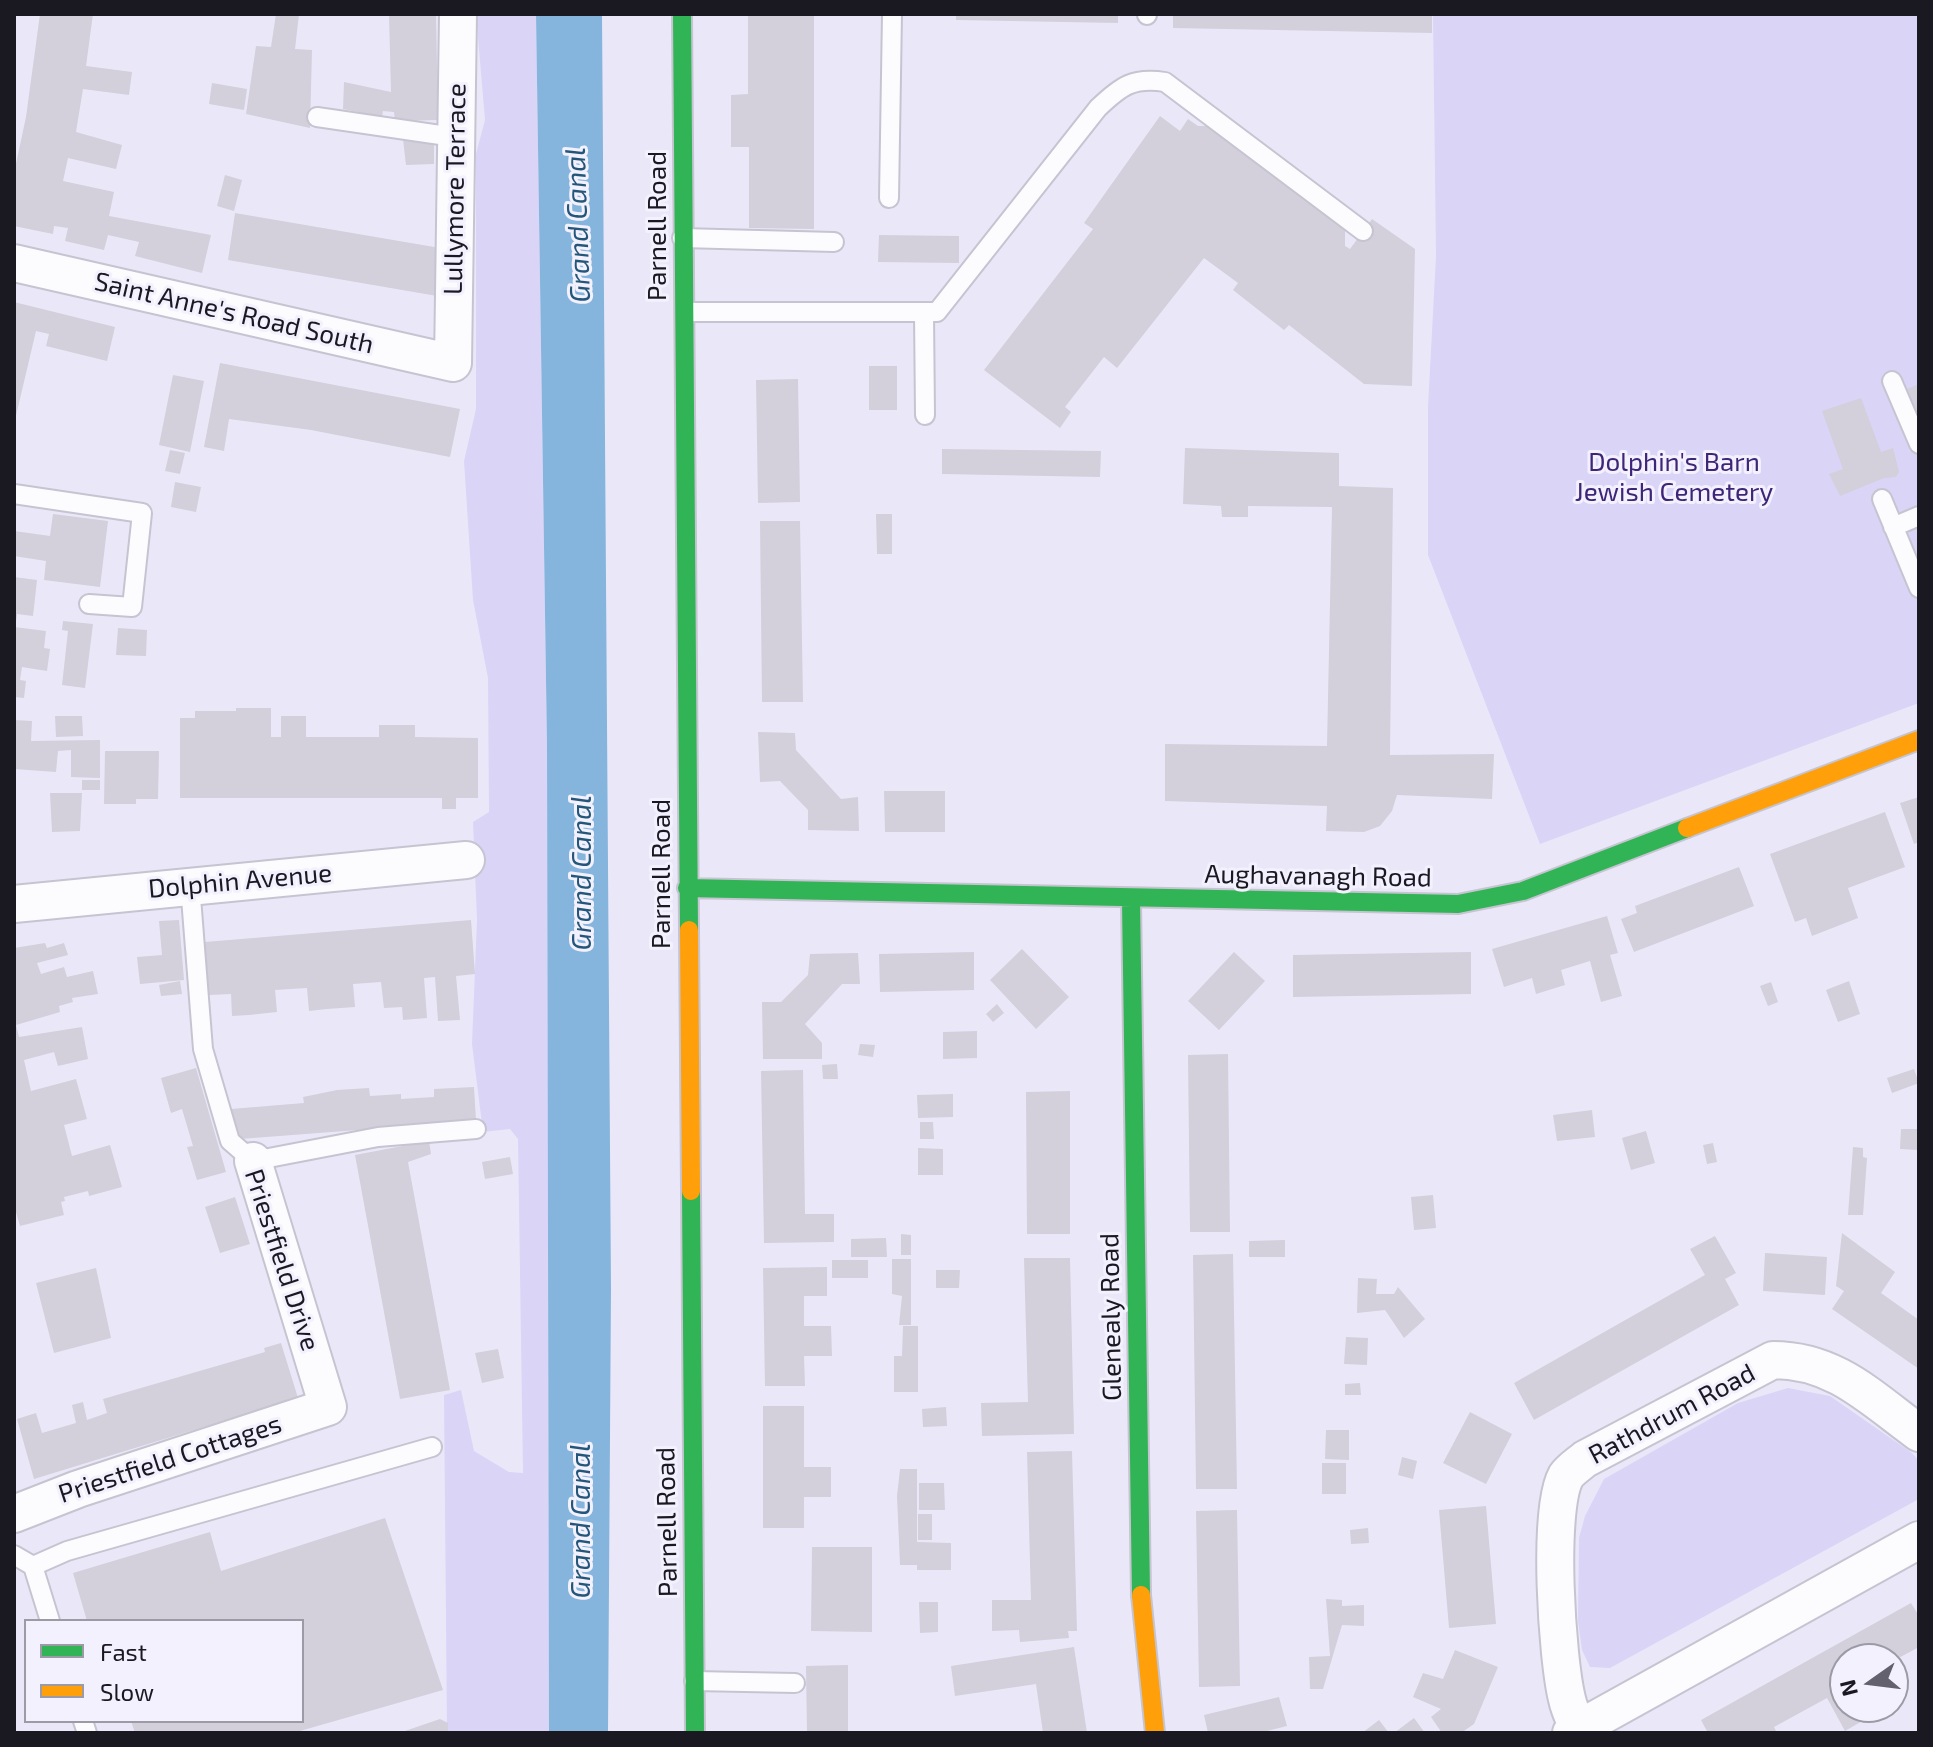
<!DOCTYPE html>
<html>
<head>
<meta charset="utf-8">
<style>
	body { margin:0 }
	#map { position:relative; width:1933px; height:1747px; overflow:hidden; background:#eae8f8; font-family:"Exo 2",sans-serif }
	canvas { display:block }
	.frame { position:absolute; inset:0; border:16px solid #1a1922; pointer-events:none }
	.legend { position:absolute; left:24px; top:1619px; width:280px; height:104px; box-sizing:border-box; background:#f3f1fd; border:2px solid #9c9ba5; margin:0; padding:10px 14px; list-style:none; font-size:24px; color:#1a1922 }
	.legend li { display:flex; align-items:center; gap:16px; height:40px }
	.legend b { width:40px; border:2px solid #9c9ba5 }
	.north { position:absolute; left:1829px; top:1643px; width:80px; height:80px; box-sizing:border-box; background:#f3f1fd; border:2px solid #9c9ba5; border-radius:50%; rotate:256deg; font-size:22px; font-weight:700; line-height:32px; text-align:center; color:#1a1922 }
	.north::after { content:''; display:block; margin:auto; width:28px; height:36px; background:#63616d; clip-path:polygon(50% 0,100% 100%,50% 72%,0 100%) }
</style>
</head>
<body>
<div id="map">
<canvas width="1933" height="1747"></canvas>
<div class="frame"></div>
<ul class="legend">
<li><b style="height:10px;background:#30b455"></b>Fast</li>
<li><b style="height:10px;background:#ff9f0a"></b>Slow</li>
</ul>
<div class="north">N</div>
</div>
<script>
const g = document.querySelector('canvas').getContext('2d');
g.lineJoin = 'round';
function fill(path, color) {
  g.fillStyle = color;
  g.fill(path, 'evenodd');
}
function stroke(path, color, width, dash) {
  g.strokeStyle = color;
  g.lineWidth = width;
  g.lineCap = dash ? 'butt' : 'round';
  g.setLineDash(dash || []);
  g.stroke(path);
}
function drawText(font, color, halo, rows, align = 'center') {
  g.font = font + ' "Exo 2",sans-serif';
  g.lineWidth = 6;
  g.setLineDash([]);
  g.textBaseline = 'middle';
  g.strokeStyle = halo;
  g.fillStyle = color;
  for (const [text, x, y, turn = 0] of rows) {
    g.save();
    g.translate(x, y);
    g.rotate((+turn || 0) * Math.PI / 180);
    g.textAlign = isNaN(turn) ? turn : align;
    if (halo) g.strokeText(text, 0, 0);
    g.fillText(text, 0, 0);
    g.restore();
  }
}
const green = new Path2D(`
	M476,14H536L547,746L549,1733H447L444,1395L461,1390L474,1451L509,1472L523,1473L518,1139L510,1129L483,1132L472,1044L477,920L473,822L489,812L488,678L473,600L464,461L476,409V154L485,120Z
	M1433,14H1919V703L1540,844L1428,555V407L1436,256Z
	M1788,1388L1830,1396L1912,1453L1919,1461V1499L1610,1668L1590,1667L1582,1650L1578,1621L1579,1538L1585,1516L1604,1479L1738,1403Z`);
const water = new Path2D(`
	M536,14H602L611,1288L608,1733H549L547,746Z`);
const building = new Path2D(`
	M40,14H93L86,66L132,72L129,95L83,89L76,132L122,145L116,169L68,158L63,181L114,192L109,216L211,235L202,273L135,256L139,242L108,235L104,250L65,241L68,228L54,226L53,234L14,226V173L26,117Z
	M276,14H299L295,49L312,50L310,128L246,114L256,46L271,47Z
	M389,14H436L438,120L395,121L394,112L383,111L382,117L343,109L344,82L391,92Z
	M748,14H814V229L749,228V147H731V95L748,94Z
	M956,14H1118V23L956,20Z
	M1173,14H1432V33L1173,28Z
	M212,83L247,89L244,110L209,104Z
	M1160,116L1180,131L1188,119L1198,126H1209L1345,229V246L1350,249L1372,219L1415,249L1412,386L1364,384L1289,325L1284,330L1233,290L1238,283L1204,258L1117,368L1104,357L1065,407L1071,412L1060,428L984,370L1093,229L1084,223Z
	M403,139L434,144V164L406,165Z
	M225,175L242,180L234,211L217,206Z
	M235,213L446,249L437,296L228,260Z
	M879,235L959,236V263L878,262Z
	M14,302L115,327L107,361L46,346L49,334L36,331L15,420Z
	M220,363L460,409L450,457L311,430L229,419L224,451L204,447Z
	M869,366H897V410H869Z
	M173,375L204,381L190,452L159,445Z
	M798,379L800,502L758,503L756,380Z
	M1919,384V426L1905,390Z
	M1861,398L1881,452L1893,448L1899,472L1896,477L1884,478L1840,496L1829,474L1843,469L1822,411Z
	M1185,448L1339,453V486L1393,488L1390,755L1494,754L1492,799L1397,795L1392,811L1380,826L1364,832L1326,831L1327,806L1165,801V744L1327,746L1332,507L1248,506V517H1222L1221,506L1183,504Z
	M942,449L1101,451L1100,477L942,474Z
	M170,450L185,453L180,474L165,471Z
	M175,482L201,487L196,512L171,507Z
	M53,514L108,521L100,587L44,580L46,561L14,556V531L50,536Z
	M876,514H892V554H877Z
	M760,521H800L803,702H762Z
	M14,577L37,580L33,616L17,614L16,622Z
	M63,621L93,624L85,688L62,685L68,631L62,630Z
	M14,627L46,631L44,648L50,649L47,671L22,667L20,680L26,681L24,698L14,697Z
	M118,628L147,630L146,656L116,655Z
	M236,708H271V737H281V716H306V737H379V725H415V737L478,738V798H456V809H442V798H180V718H195V711H236Z
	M55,716H82L83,736L56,737Z
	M14,720L32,721L31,741L100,740V778L71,777V750L58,751L56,772L14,769Z
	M758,732L795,733L796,750L841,799L858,797L859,831L808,830V810L780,781L760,782Z
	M105,751H159L158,799H136V804H104Z
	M82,780H100V790H82Z
	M884,791H945V832H885Z
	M50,793H82L80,831L52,832Z
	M1919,797V842L1914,844L1900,803Z
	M1885,812L1905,867L1848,888L1858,918L1812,936L1806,918L1795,922L1770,854Z
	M1739,867L1754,906L1634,952L1621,919L1637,913L1635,906Z
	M1607,916L1618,953L1610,955L1622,996L1601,1002L1590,961L1561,970L1565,985L1536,994L1532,978L1504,987L1492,949Z
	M179,920L184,980L140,984L137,957L162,955L159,921Z
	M471,920L475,974L456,976L460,1020L438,1021L435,977L424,978L427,1018L403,1020L402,1007L384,1008L381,982L353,984L355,1007L327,1009L309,1011L307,988L275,990L277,1012L249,1015L232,1016L231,994L209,995L205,942Z
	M45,943L47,948L64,943L68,955L37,963L41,974L64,967L67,977L93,971L98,994L72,998L73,1002L59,1006L60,1012L16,1025L19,1037L82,1027L88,1059L58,1066L54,1052L24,1060L31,1091L76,1079L87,1119L64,1125L72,1156L110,1145L122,1187L89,1196L88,1191L64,1197L65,1201L61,1202L64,1215L20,1226L14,1205V948Z
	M1022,949L1069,997L1036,1029L990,980Z
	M974,952V990L880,992L879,954Z
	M1234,952L1265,981L1219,1030L1188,1001Z
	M1471,952V994L1293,997V955Z
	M858,953L860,984H842L805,1024L822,1043V1059H763L762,1002H781L808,975L810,954Z
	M180,981L182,994L161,996L159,985Z
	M1849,981L1860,1014L1838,1022L1826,990Z
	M1771,982L1778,1002L1768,1006L1760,986Z
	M997,1004L1004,1013L993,1022L986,1014Z
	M977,1031V1058L943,1059V1032Z
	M860,1044L875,1045L873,1057L858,1055Z
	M1228,1054L1230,1232H1190L1188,1055Z
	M837,1064L838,1079H823L822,1065Z
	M196,1068L226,1172L197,1180L187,1147L193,1146L182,1109L171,1113L161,1078Z
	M1914,1069L1919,1083L1892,1093L1887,1078Z
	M803,1070L805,1214H834V1242L764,1243L761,1071Z
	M474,1087L476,1121L240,1139L231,1109L304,1103L303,1097L337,1090L369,1088L370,1096L401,1094V1099L434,1097V1089Z
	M1070,1091V1234H1027L1026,1092Z
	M953,1094V1117L918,1118L917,1095Z
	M1592,1110L1595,1137L1557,1141L1553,1115Z
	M920,1122H933L934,1139H920Z
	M1901,1129H1919L1918,1150L1900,1149Z
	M1646,1131L1655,1163L1631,1170L1622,1138Z
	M429,1141L431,1154L408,1162L450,1390L400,1399L355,1155Z
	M1713,1143L1717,1162L1707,1164L1703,1145Z
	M1853,1147L1863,1148V1157L1867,1158L1863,1215H1848Z
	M918,1148L943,1149V1175H918Z
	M510,1157L513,1174L485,1179L482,1162Z
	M1433,1195L1436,1228L1414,1230L1411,1197Z
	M235,1197L250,1244L220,1253L205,1207Z
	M1842,1233L1895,1272L1881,1293L1919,1320V1369L1832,1309L1844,1291L1836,1286Z
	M901,1234L911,1235V1255H901Z
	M1715,1236L1736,1273L1725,1279L1739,1305L1534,1420L1514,1383L1705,1275L1690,1249Z
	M886,1238L887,1257H851V1239Z
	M1285,1240V1257H1249V1241Z
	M1765,1253L1827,1257L1825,1295L1763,1291Z
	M1233,1254L1237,1489H1196L1193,1255Z
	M1024,1258H1070L1074,1434L982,1436L981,1403L1028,1402Z
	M892,1259H911V1325H899L902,1296L892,1294Z
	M832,1260H868V1278H832Z
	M827,1267V1296H804V1326H831L832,1356H804L805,1386H765L763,1268Z
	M96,1268L111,1338L54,1353L36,1283Z
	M936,1270H960L959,1288H936Z
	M1358,1278L1377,1279L1376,1294H1394L1398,1287L1425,1319L1404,1338L1385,1310L1357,1313Z
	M903,1326H918V1392H894V1356H902Z
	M1346,1337L1368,1338L1367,1365L1344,1364Z
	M281,1343L298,1398L34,1479L17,1419L36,1413L42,1433L76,1423L72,1405L83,1402L87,1420L107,1413L103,1399L265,1352L264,1348Z
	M498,1349L504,1378L482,1383L475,1353Z
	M1360,1383L1361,1395H1345V1384Z
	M763,1406H804V1467H831V1497H804V1528H763Z
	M946,1407L947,1426L923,1427L922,1409Z
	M1470,1412L1512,1434L1486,1484L1443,1463Z
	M1326,1430H1349V1460L1325,1459Z
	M1072,1451L1077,1631H1068L1069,1638L1020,1642L1019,1630L992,1631V1600H1031L1027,1452Z
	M1402,1457L1417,1461L1413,1479L1398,1475Z
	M1322,1463H1346V1494H1322Z
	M900,1469H917V1542L951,1543V1570H917V1565H900L897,1496Z
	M919,1483H944L945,1510H919Z
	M1486,1506L1496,1624L1449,1628L1439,1510Z
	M1237,1510L1240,1686L1199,1687L1196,1511Z
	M918,1514H932V1540H918Z
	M385,1518L443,1690L293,1733H135L131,1721H302V1621H87L73,1573L210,1532L221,1571Z
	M1368,1528L1369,1543L1351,1544L1350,1530Z
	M812,1547H872V1632L811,1631Z
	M1326,1599L1342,1600V1606L1364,1605V1626L1342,1625L1323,1689H1310L1309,1657L1330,1656Z
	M919,1602H938V1632L920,1633Z
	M1911,1603L1919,1616V1647L1893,1661L1845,1659V1707H1857L1864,1720L1845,1731L1827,1698L1774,1727L1777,1733H1708L1701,1720Z
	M1074,1647L1087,1733H1043L1036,1684L955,1696L951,1666Z
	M1455,1650L1498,1667L1474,1724L1461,1733H1442L1431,1717L1441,1709L1413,1697L1423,1673L1443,1679Z
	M848,1665V1733H807L806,1666Z
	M1279,1697L1287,1726L1259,1733H1208L1204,1715Z
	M1414,1718L1425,1733H1394Z
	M440,1719L448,1723V1733H399Z
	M1379,1720L1389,1733H1362Z`);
const lane = new Path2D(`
	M1147,15V14
	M317,117L454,137
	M889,198L892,14
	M682,238L834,242
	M685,312H937L1098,108C1121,86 1133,77 1165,82L1363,231
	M924,313L925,415
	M1892,381L1919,444
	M14,494L142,513L132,607L89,604
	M1882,499L1919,588
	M1893,527L1919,516
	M190,885L203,1049L230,1141L253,1161L378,1137L476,1129
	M14,1555L33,1566L50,1621
	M33,1566L67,1551L432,1447
	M694,1681L795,1683
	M83,1721L87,1733`);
const street = new Path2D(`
	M14,263L453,363L458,14
	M14,904L466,860
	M14,1514L78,1489L328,1407L253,1161
	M1578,1728C1574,1719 1569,1709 1567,1699C1557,1659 1547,1510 1566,1476C1570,1470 1579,1464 1585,1459L1773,1360C1835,1360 1871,1398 1919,1433
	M1571,1733L1919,1540`);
const fast = new Path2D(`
	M682,14L689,930
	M687,888L1458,904L1523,891L1687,828
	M1131,900L1141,1595
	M691,1191L695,1733`);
const slow = new Path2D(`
	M1687,828L1919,740
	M689,930L691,1191
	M1141,1595L1155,1733`);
const streetNames = [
	["Lullymore Terrace",455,189,-89],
	["Parnell Road",657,226,-90],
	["Saint Anne's Road South",234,313,13],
	["Parnell Road",661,874,-90],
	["Aughavanagh Road",1318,876,1],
	["Dolphin Avenue",240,881,-5],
	["Priestfield Drive",282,1260,72],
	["Glenealy Road",1111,1317,-91],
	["Rathdrum Road",1672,1414,-28],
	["Priestfield Cottages",170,1459,-18],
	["Parnell Road",667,1522,-91]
];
const parkNames = [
	["Dolphin's Barn",1674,462],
	["Jewish Cemetery",1674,492]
];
const waterNames = [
	["Grand Canal",578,225,-92],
	["Grand Canal",582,873,-90],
	["Grand Canal",581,1521,-90]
];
fill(green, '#dad4f7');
fill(water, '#85b5dd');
fill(building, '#d3cfdb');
stroke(lane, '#c6c4d1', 22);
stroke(street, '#c6c4d1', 40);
stroke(fast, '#c6c4d1', 22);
stroke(slow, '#c6c4d1', 22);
stroke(lane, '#fcfcfe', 18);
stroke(street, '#fcfcfe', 36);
stroke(fast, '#30b455', 18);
stroke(slow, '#ff9f0a', 18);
drawText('26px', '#1a1922', '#f3f1fd', streetNames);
drawText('26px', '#3e2577', '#f3f1fd', parkNames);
drawText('italic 28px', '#235679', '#f3f1fd', waterNames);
</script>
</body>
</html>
